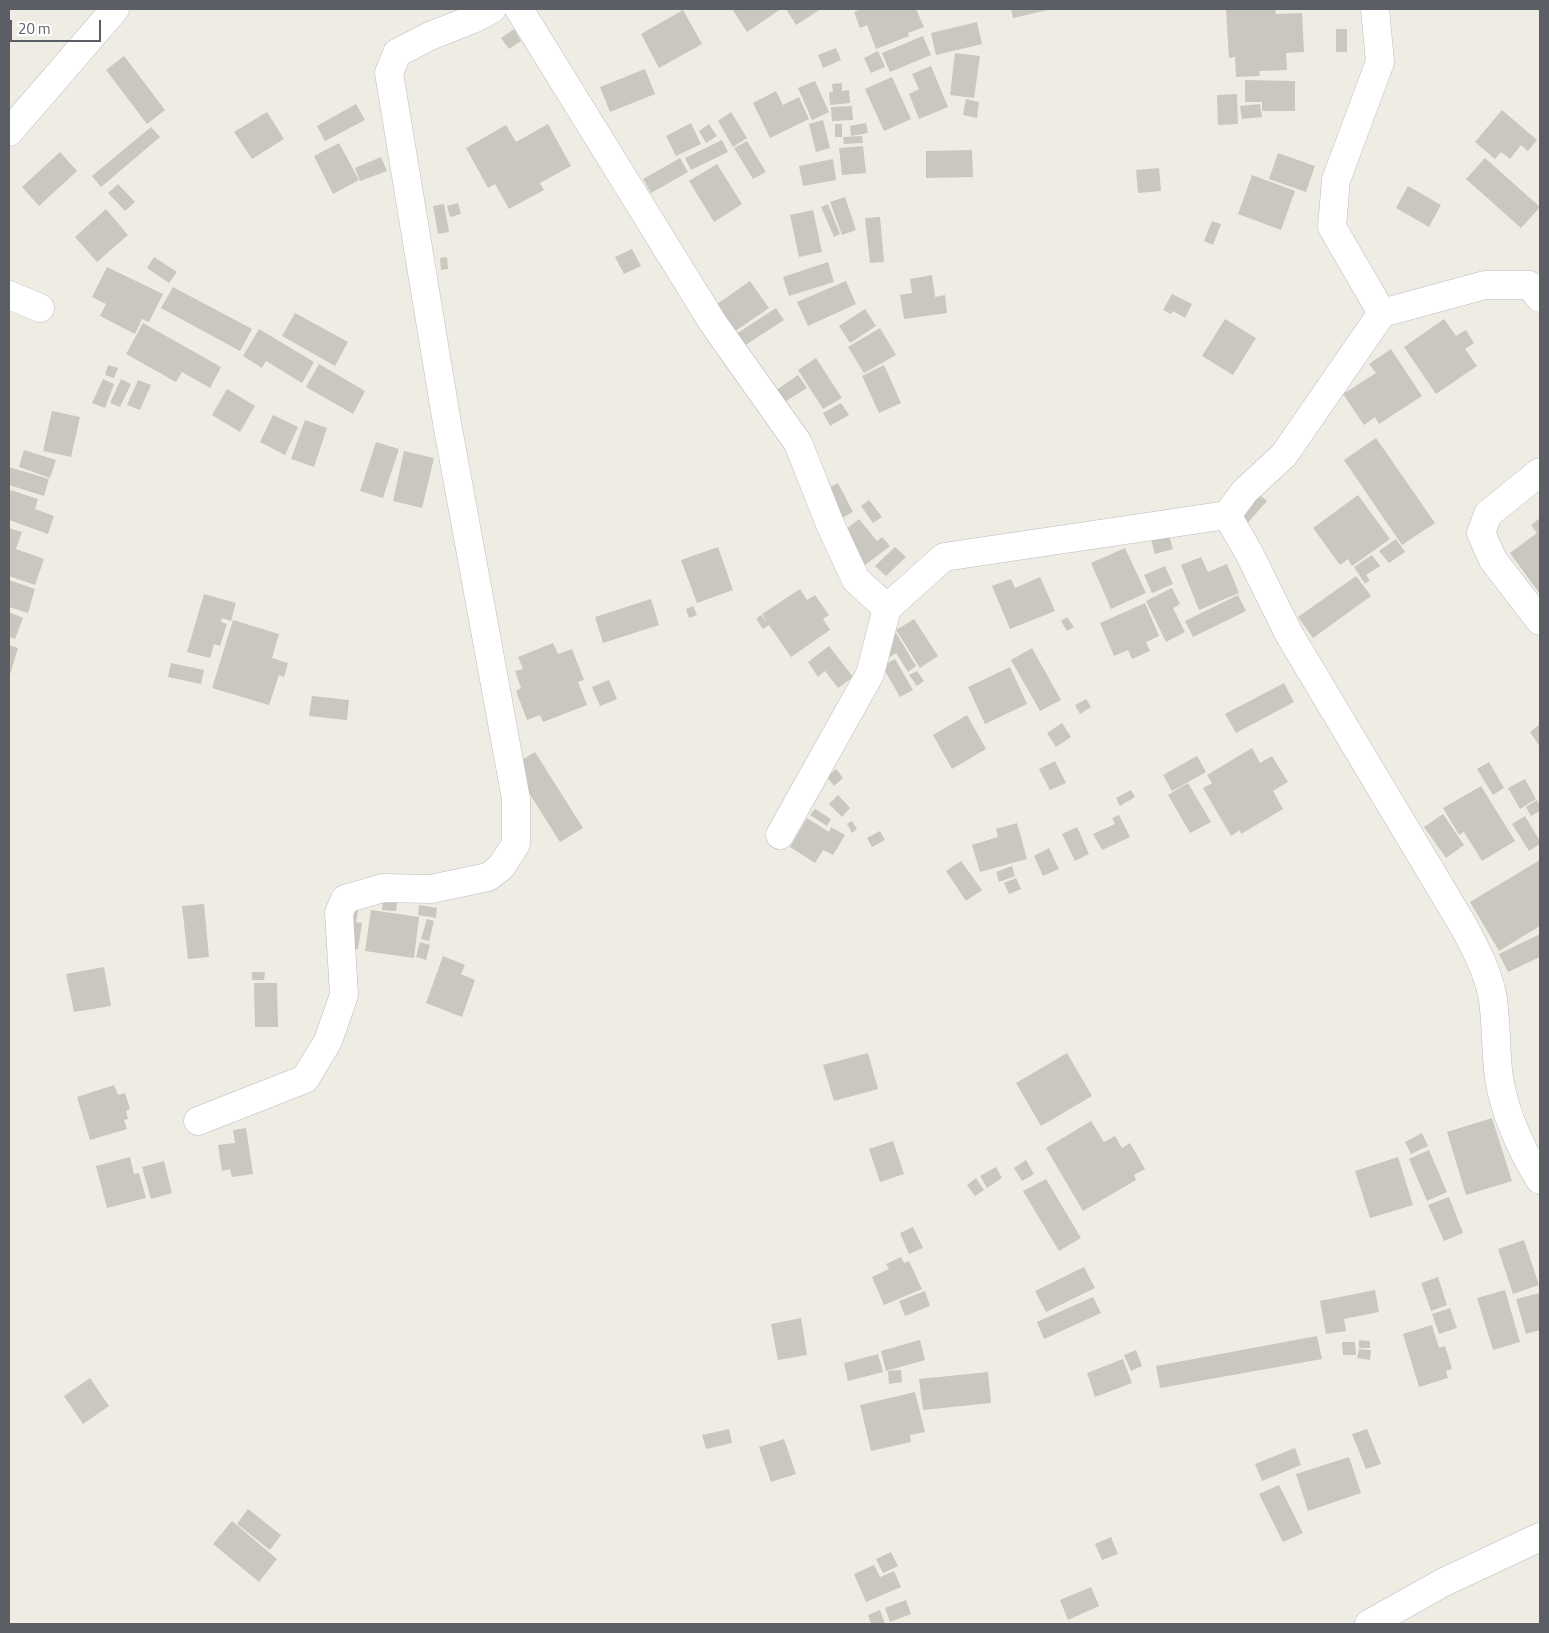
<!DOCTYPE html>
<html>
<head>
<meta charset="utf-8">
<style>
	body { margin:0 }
	#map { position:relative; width:1549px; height:1633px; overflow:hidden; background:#efede3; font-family:"Titillium Web",sans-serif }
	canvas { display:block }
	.frame { position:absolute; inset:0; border:10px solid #5b5f65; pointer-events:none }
	.scale { position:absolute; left:10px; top:20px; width:91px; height:22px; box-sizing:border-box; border:2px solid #5b5f65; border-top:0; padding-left:6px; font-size:15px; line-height:18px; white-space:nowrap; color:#5b5f65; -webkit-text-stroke:4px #fff; paint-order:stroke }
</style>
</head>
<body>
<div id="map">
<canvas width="1549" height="1633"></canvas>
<div class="frame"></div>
<div class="scale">20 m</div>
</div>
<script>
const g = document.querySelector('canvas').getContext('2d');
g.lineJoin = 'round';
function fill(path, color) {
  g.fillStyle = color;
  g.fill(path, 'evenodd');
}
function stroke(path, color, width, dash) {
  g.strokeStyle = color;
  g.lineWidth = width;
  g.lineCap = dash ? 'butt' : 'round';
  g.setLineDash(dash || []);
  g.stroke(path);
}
const building = new Path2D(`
	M732,9H781L747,32Z
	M786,9H821L796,25Z
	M862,9H916L924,27L908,33L909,36L876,49L867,25L860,28L854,12Z
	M1011,9H1048V10L1013,18Z
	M1226,9H1275L1276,14L1302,13L1304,52L1286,53L1287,70L1259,71L1260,76L1236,77L1235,57L1229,58Z
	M683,10L702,44L659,68L641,34Z
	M977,22L982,44L936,55L931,33Z
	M514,29L521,41L509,49L501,38Z
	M1336,29H1347V52H1336Z
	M923,36L931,55L890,72L882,53Z
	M836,48L841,60L823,68L818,55Z
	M878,51L885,67L871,73L864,58Z
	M955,53L980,56L974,98L950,95Z
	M124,56L165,110L147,124L106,70Z
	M931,66L948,107L919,119L909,94L919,89L912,74Z
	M645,69L655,94L610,112L600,87Z
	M892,77L911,119L884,131L865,89Z
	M1245,80L1295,81V111H1262V102H1245Z
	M815,81L829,112L812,120L798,88Z
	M842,83V91L849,90L850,103L830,105L829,92H833L832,84Z
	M776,91L783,105L799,97L809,119L770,138L753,103Z
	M1237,94L1238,124L1218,125L1217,95Z
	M966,99L979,102L977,118L963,115Z
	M356,104L365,120L325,141L317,126Z
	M1260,104L1262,117L1242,119L1240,106Z
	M852,106L853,120L832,121L831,107Z
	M1502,110L1537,140L1528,151L1521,145L1510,159L1501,152L1495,159L1475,142Z
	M267,112L284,139L252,159L234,132Z
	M731,112L747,138L733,147L718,121Z
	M823,120L830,148L816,152L809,124Z
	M691,123L701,144L676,156L666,136Z
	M866,123L868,133L851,136L850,126Z
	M548,124L571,166L540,183L544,190L509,209L495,184L488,188L466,148L506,125L516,142Z
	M709,124L717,136L706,143L699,131Z
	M835,124H842V137H835Z
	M151,127L160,137L101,187L92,176Z
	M862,136L863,143L844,144L843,137Z
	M722,140L728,152L691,170L685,158Z
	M747,141L766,172L753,179L734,148Z
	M339,143L359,180L333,194L314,156Z
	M863,146L866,173L842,175L839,148Z
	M972,150L973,177L926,178V151Z
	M60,152L77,171L39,206L22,187Z
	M1278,153L1315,166L1306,192L1269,179Z
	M381,157L387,171L360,181L355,168Z
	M680,158L688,172L651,193L643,179Z
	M1485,158L1540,207L1521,228L1466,179Z
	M833,159L836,180L803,186L799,166Z
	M717,164L742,204L714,222L689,181Z
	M1159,168L1161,191L1138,193L1136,170Z
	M1252,175L1295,191L1281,230L1238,214Z
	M118,184L135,202L125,211L108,193Z
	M1408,186L1441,205L1429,227L1396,208Z
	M845,197L856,230L842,235L830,202Z
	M458,203L461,214L450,217L447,206Z
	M444,204L449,232L438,234L433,206Z
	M828,204L840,234L834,237L821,207Z
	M106,209L128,235L97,262L75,237Z
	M813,210L822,252L799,257L790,215Z
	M880,217L884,262L870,263L865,218Z
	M1212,221L1221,224L1213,245L1204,241Z
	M632,249L641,266L624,274L615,257Z
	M154,257L177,272L169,283L147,268Z
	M447,257L448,269L441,270L440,258Z
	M828,262L834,282L789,296L783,277Z
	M107,267L163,294L149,322L142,319L135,334L100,316L106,304L92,297Z
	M932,275L935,297L945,295L947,313L904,319L900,295L912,293L910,279Z
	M750,281L769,308L728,336L710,309Z
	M846,281L856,304L808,326L797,302Z
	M173,287L252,329L240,351L161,308Z
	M1172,294L1192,304L1185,318L1173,311L1171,314L1163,310Z
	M776,308L784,320L741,348L733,336Z
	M865,309L876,326L850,343L839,326Z
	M295,313L348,342L335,366L282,336Z
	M1225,319L1256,338L1233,375L1202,356Z
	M1444,319L1456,336L1466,330L1474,343L1465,349L1477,366L1436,394L1404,347Z
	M143,323L221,367L210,388L182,372L176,382L126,354Z
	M880,328L896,355L864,373L848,347Z
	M259,329L314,362L302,383L266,361L262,368L243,356Z
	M1391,349L1422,396L1379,424L1375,417L1364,425L1343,394L1376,373L1369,364Z
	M816,358L842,398L823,409L798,370Z
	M319,364L365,391L353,414L306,387Z
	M108,365L118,368L114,378L105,375Z
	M884,365L901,403L879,413L862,376Z
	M798,375L807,388L783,403L775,391Z
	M103,379L114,384L105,408L92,403Z
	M121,379L131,384L120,407L110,403Z
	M138,380L151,385L140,410L127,405Z
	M227,389L255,406L240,432L212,415Z
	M841,403L849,415L830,426L823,413Z
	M52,411L80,417L71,457L43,451Z
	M273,415L298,427L285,455L260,442Z
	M305,420L327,428L314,467L291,459Z
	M1376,438L1435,523L1402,545L1344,460Z
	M376,442L399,449L383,498L360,491Z
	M24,450L56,460L50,478L19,467Z
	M404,451L434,458L422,508L393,501Z
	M9,467L49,479L44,496L9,485Z
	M838,483L853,512L838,520L825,490Z
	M11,490L38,499L35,509L54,516L48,534L9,520V495Z
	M1254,490L1267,501L1244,527L1232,517Z
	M1358,495L1390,539L1352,566L1348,559L1340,565L1313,528Z
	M869,500L882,517L873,523L861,506Z
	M1540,518V594L1510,553L1537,533L1531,525Z
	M859,519L877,541L882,537L890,546L865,565L840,534Z
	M9,528L22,532L16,549L44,559L35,585L9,576Z
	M1169,535L1173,549L1155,554L1151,540Z
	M1396,539L1405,552L1389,563L1379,551Z
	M718,547L733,590L697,603L681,560Z
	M895,547L906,557L886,576L875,566Z
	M1125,548L1146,593L1111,609L1091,563Z
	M1372,555L1380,566L1366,575L1370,580L1365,584L1354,567Z
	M1201,557L1208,572L1227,564L1239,593L1199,610L1181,565Z
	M1165,566L1173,584L1152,593L1144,575Z
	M1356,576L1371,596L1313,638L1298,617Z
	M1040,577L1055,611L1010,629L992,586L1011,579L1015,588Z
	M9,580L35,589L28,613L9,607Z
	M1172,588L1180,604L1173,608L1185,632L1166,642L1146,601Z
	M800,589L807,600L815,595L829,615L823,619L830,630L791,657L769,625L763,629L756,619L761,615L767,622L762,614Z
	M204,594L236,603L231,621L222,618L221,622L227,624L220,646L214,644L210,658L187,652Z
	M1238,595L1246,611L1193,637L1185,621Z
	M651,599L659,625L603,643L595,617Z
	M1145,603L1159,636L1146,642L1150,651L1132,659L1128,650L1114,656L1100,623Z
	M693,606L697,615L689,618L686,609Z
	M9,612L23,618L15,639L9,637Z
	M1067,617L1074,627L1067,631L1061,621Z
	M914,619L938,656L920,668L896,630Z
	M233,620L279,634L272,658L288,663L284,677L279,675L269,705L212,688Z
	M896,633L916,666L908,672L896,653L884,661L887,638Z
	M553,643L558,654L572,649L584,680L578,682L587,705L543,722L540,715L527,720L516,691L521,688L515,671L523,669L518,657Z
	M9,645L18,648L9,678Z
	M829,646L853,677L838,688L825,671L818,677L808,662Z
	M1032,648L1061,700L1040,711L1011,660Z
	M895,659L913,690L900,697L882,666Z
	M171,663L204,670L201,684L168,677Z
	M1010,667L1027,704L985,724L968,687Z
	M917,671L924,681L917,686L909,675Z
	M609,680L617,699L600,706L592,687Z
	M1284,683L1294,702L1236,733L1225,714Z
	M312,696L349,700L347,720L309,716Z
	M1086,699L1091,707L1080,714L1075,705Z
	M967,715L986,749L952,769L933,735Z
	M1062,723L1071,737L1056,747L1047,733Z
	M1540,724V747L1530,732Z
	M1252,748L1260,763L1272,756L1288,782L1273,791L1283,809L1241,834L1240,830L1231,836L1203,788L1212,783L1207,775Z
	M535,752L583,828L560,842L512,766Z
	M1197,756L1206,772L1172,791L1163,775Z
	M1055,761L1066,783L1050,790L1039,769Z
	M1489,762L1504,788L1493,795L1477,769Z
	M836,769L843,778L834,786L827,777Z
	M1525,779L1536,799L1520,809L1508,788Z
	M1188,783L1211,822L1190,833L1168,795Z
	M1481,786L1515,841L1482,861L1464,832L1459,835L1443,808Z
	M1131,790L1135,797L1120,806L1116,798Z
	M838,795L850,808L842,817L829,804Z
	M1537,800L1540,805V811L1531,816L1526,807Z
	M815,809L831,819L827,826L810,815Z
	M1443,814L1464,845L1446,858L1424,827Z
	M1119,815L1130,837L1102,850L1093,834L1115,824L1112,818Z
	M1525,816L1540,841V844L1529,851L1512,824Z
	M807,818L829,832L831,827L845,835L833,855L823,850L815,863L790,847Z
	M852,821L857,829L852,833L847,824Z
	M1017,823L1027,859L980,872L972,845L998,837L996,829Z
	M1077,827L1089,854L1075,861L1062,834Z
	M880,831L885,840L872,847L867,838Z
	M1049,848L1059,869L1043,876L1034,856Z
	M1540,860V926L1499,951L1470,902Z
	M961,861L982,890L966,901L946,871Z
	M1012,866L1015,876L999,882L996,872Z
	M1016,878L1021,889L1009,894L1004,883Z
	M383,902L397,903L396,911L382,910Z
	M204,904L209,957L188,959L182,906Z
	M419,905L437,908L436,918L418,915Z
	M348,908L358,910L356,922L362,923L358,949L342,947Z
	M371,910L419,917L414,958L365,951Z
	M427,919L434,921L429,941L421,939Z
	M1540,934V957L1508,972L1499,954Z
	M420,942L430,945L426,960L416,957Z
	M443,956L465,965L461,974L475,980L462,1017L426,1003Z
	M104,967L111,1006L74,1012L66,974Z
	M252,972H265L264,980H252Z
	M254,983H277L278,1027H255Z
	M868,1053L878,1089L834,1101L823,1065Z
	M1067,1053L1092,1096L1041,1126L1016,1083Z
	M114,1085L118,1095L125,1093L130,1109L126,1111L128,1119L124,1120L127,1129L90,1140L77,1097Z
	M1492,1118L1512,1181L1466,1195L1447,1132Z
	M1091,1121L1104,1142L1115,1136L1122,1148L1130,1143L1145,1169L1134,1175L1136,1180L1083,1211L1046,1148Z
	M246,1128L253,1174L232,1177L230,1169L222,1171L218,1145L235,1143L233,1130Z
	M1422,1133L1428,1146L1411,1154L1405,1142Z
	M893,1141L904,1174L880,1182L869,1149Z
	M1429,1150L1447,1192L1427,1201L1409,1159Z
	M130,1157L134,1174L139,1173L146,1198L107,1208L96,1166Z
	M1398,1157L1413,1205L1370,1218L1355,1171Z
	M1026,1160L1034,1174L1022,1181L1014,1168Z
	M164,1161L172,1193L151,1199L142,1167Z
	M996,1167L1002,1178L987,1188L980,1176Z
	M976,1178L984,1190L975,1196L967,1185Z
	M1046,1179L1081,1238L1059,1251L1023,1191Z
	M1449,1197L1463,1233L1444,1241L1428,1205Z
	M913,1227L923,1248L909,1254L900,1233Z
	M1524,1240L1539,1285L1513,1294L1498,1249Z
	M901,1257L904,1263L909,1261L922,1289L884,1305L872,1277L889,1269L886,1264Z
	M1084,1267L1095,1288L1046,1312L1035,1291Z
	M1438,1277L1447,1305L1431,1311L1421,1283Z
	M1375,1290L1379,1312L1344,1319L1346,1331L1326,1334L1320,1301Z
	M1505,1290L1520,1342L1493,1350L1477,1298Z
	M925,1291L930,1306L905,1316L899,1301Z
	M1540,1293V1330L1526,1334L1516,1299Z
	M1093,1297L1101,1313L1044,1339L1037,1322Z
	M1450,1308L1457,1328L1439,1334L1432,1314Z
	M801,1318L807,1355L778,1360L771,1324Z
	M1432,1325L1439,1348L1445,1346L1452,1369L1446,1371L1448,1378L1419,1387L1403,1334Z
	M1317,1336L1322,1359L1160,1388L1156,1366Z
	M920,1340L925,1360L886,1371L881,1351Z
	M1359,1340L1370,1341V1348H1359Z
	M1342,1342H1355L1356,1355H1343Z
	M1359,1349L1371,1350L1370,1360L1357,1358Z
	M1136,1350L1142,1366L1131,1371L1124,1355Z
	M878,1354L883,1372L848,1381L844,1363Z
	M1123,1359L1132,1383L1095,1397L1087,1373Z
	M901,1370L902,1382L889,1384L888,1371Z
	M988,1372L991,1403L923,1410L919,1379Z
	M90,1378L109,1406L83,1424L64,1396Z
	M915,1392L925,1432L910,1435L911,1442L871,1451L860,1405Z
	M729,1429L732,1443L706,1449L702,1435Z
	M1367,1429L1381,1464L1366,1469L1352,1434Z
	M784,1439L796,1474L771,1482L759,1447Z
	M1295,1448L1301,1465L1262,1481L1255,1464Z
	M1349,1457L1361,1493L1308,1511L1296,1474Z
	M1279,1485L1303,1533L1283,1542L1259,1494Z
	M248,1509L281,1535L270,1550L237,1524Z
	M232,1521L277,1559L259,1582L213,1544Z
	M1111,1537L1118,1554L1102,1560L1095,1544Z
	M891,1552L898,1566L883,1573L876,1559Z
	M874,1565L880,1577L894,1571L901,1587L866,1602L854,1574Z
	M1091,1587L1099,1606L1068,1620L1060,1600Z
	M906,1600L911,1614L890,1622L885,1608Z
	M880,1610L885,1624H871L868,1615Z`);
const minor = new Path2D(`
	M519,9L713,323L798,443L830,524L856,580L887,608
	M1375,9L1380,62L1336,180L1332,227L1382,313L1284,455L1245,491L1227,515L1249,553L1289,634L1464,927C1475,948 1487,970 1492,994C1497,1021 1495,1050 1499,1078C1505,1115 1521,1149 1540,1180
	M9,132L115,9
	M9,295L40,308
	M1382,313L1485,285H1529L1540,298
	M1540,472L1488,514L1481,533L1493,560L1540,621
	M780,835L870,674L887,608L944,557L1227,515
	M198,1121L305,1079L328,1041L344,995L339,913L345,899L383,888L431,889L488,877L501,867L516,844V799L447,423L389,73L397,53L430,36L473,19L492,9
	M1369,1624L1444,1582L1540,1537`);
fill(building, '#cac6c0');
stroke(minor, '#b8bbc0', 29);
stroke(minor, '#fff', 28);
</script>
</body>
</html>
